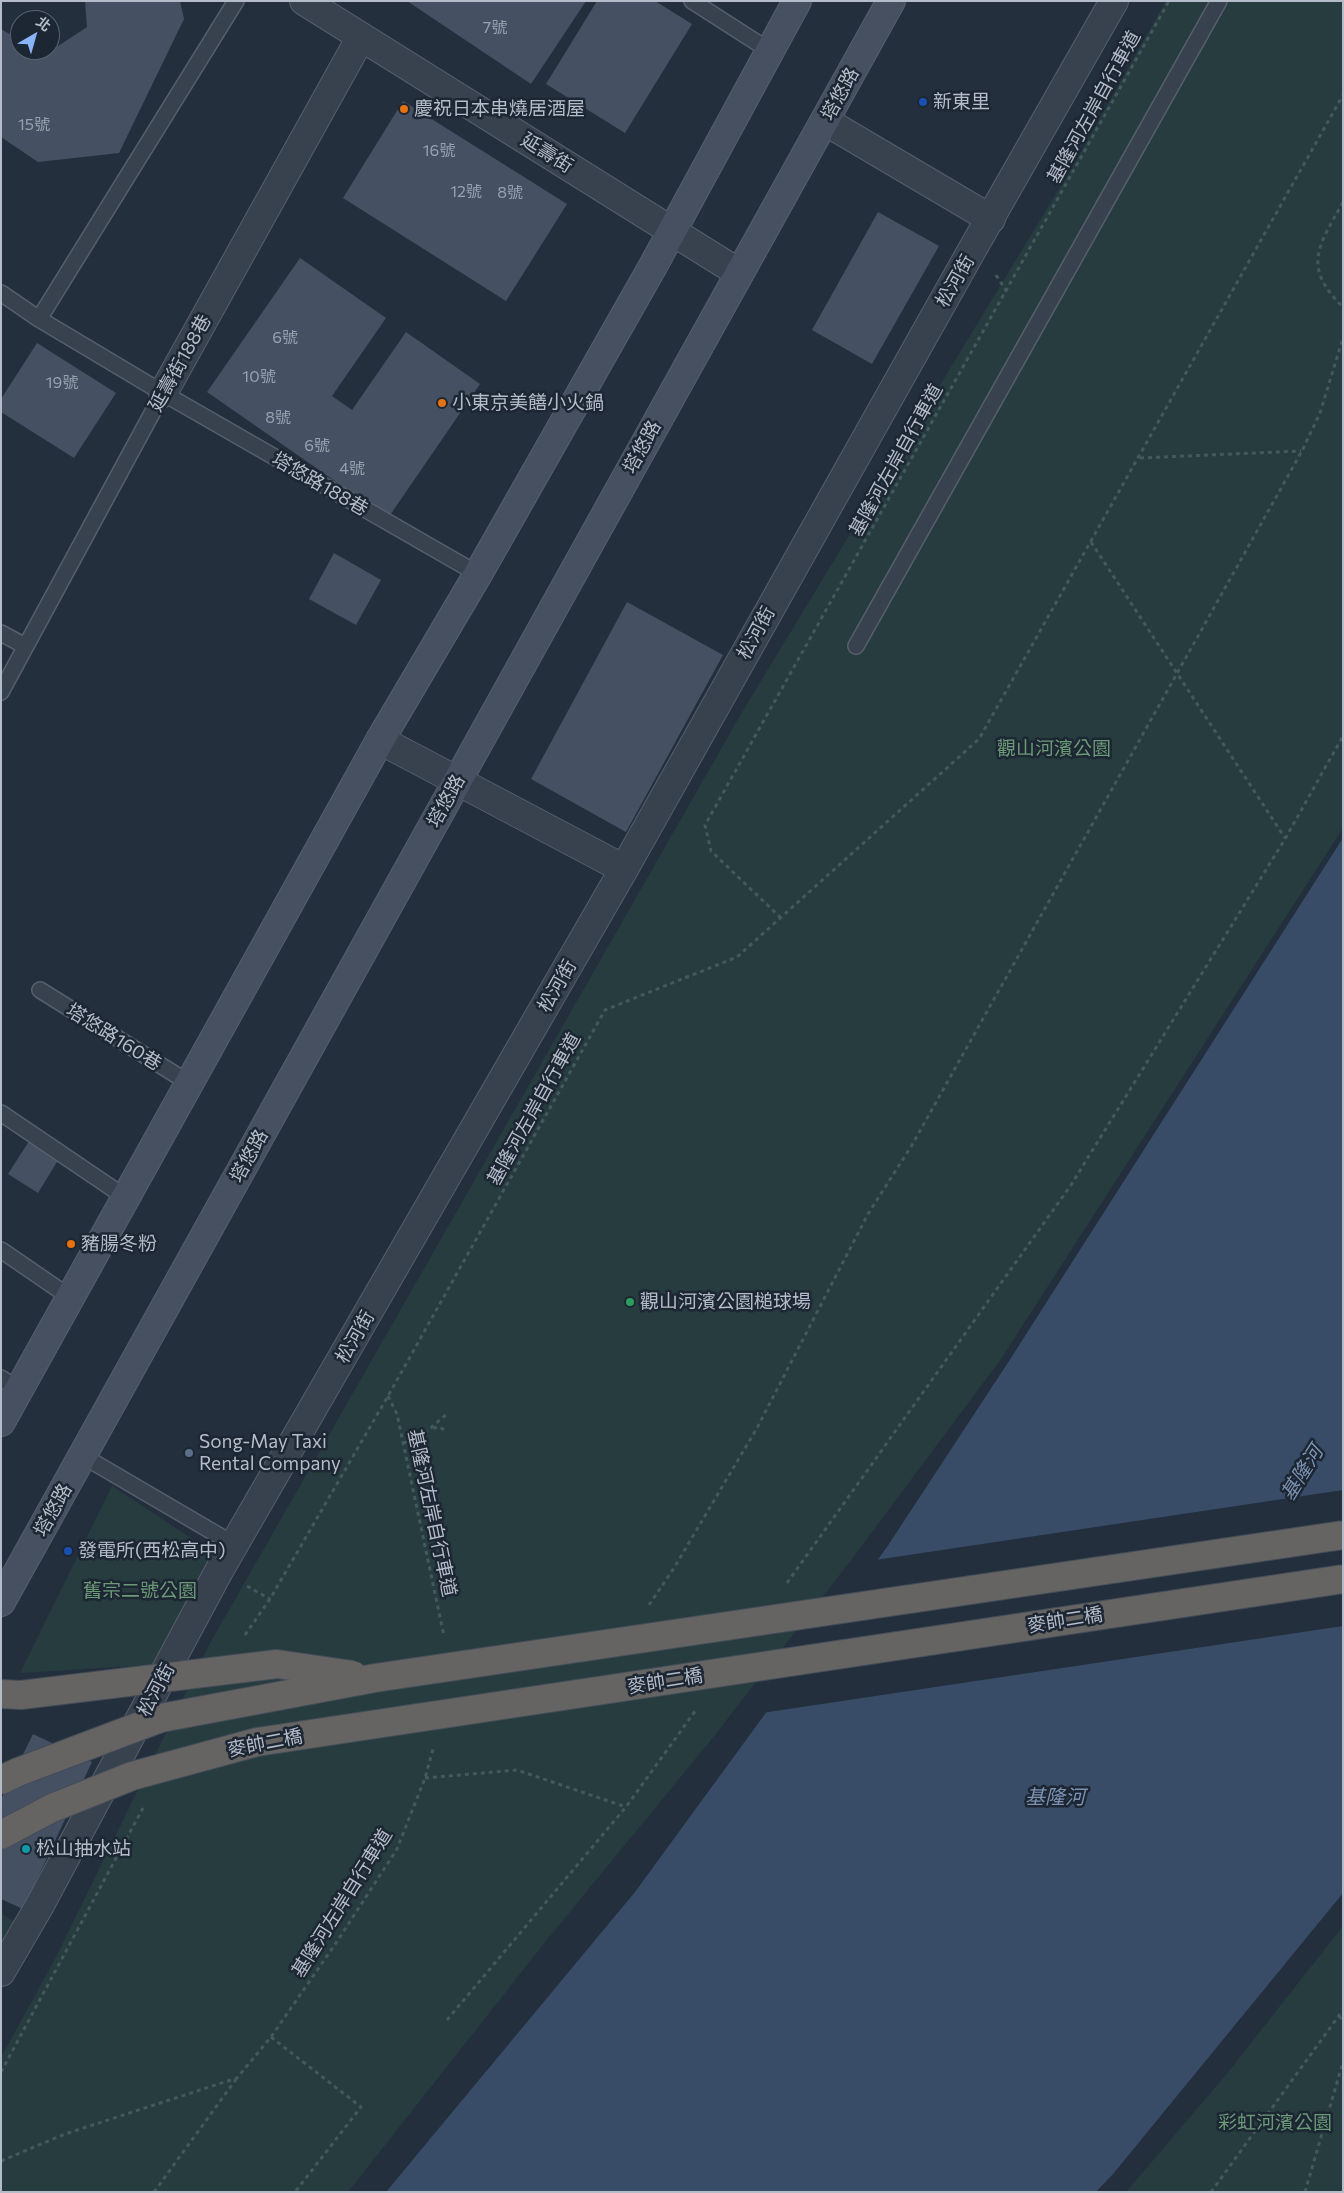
<!DOCTYPE html>
<html>
<head>
<meta charset="utf-8">
<style>
	body { margin:0 }
	#map { position:relative; width:1344px; height:2193px; overflow:hidden; background:#242f3e; font-family:Commissioner,"Noto Sans TC",sans-serif }
	canvas { display:block }
	.frame { position:absolute; inset:0; border:2px solid #b4bcc9; pointer-events:none }
	.north { position:absolute; left:10px; top:10px; width:50px; height:50px; box-sizing:border-box; background:#1d2633; border:1px solid #59626f; border-radius:50%; rotate:38deg; font-size:14px; font-weight:700; line-height:20px; text-align:center; color:#b4bcc9 }
	.north::after { content:''; display:block; margin:auto; width:18px; height:22px; background:#8ab4f8; clip-path:polygon(50% 0,100% 100%,50% 72%,0 100%) }
</style>
</head>
<body>
<div id="map">
<canvas width="1344" height="2193"></canvas>
<div class="frame"></div>
<div class="north">北</div>
</div>
<script>
const g = document.querySelector('canvas').getContext('2d');
g.lineJoin = 'round';
function fill(path, color) {
  g.fillStyle = color;
  g.fill(path, 'evenodd');
}
function stroke(path, color, width, dash) {
  g.strokeStyle = color;
  g.lineWidth = width;
  g.lineCap = dash ? 'butt' : 'round';
  g.setLineDash(dash || []);
  g.stroke(path);
}
function drawText(font, color, halo, rows, align = 'center') {
  g.font = font + ' Commissioner,"Noto Sans TC",sans-serif';
  g.lineWidth = 5;
  g.setLineDash([]);
  g.textBaseline = 'middle';
  g.strokeStyle = halo;
  g.fillStyle = color;
  for (const [text, x, y, turn = 0] of rows) {
    g.save();
    g.translate(x, y);
    g.rotate((+turn || 0) * Math.PI / 180);
    g.textAlign = isNaN(turn) ? turn : align;
    if (halo) g.strokeText(text, 0, 0);
    g.fillText(text, 0, 0);
    g.restore();
  }
}
const green = new Path2D(`
	M1166,1H1343V828L1001,1359L852,1559L711,1740L546,1941L348,2192H1V2057L54,1961L209,1645L741,714L1074,164Z
	M112,1486L235,1567L180,1663L20,1673Z
	M1,1914L19,1924L1,1956Z
	M1343,1926V2192H1126L1225,2076Z`);
const water = new Path2D(`
	M1343,838V1893L1113,2174L1096,2192H386L635,1892L887,1547L1009,1361Z`);
const pier = new Path2D(`
	M1343,1490V1626L762,1713L875,1560Z`);
const building = new Path2D(`
	M85,1H180L184,19L119,153L38,162L1,137V29L20,40V50H38L46,54L87,27Z
	M407,1H586L531,84Z
	M597,1H655L692,24L625,133L546,84Z
	M403,101L567,204L506,301L343,198Z
	M878,212L939,246L872,364L812,330Z
	M300,258L386,318L332,396L352,410L406,332L480,384L388,518L207,392Z
	M37,343L116,393L74,458L1,412V399Z
	M334,553L381,580L356,625L309,599Z
	M627,602L723,655L626,832L531,779Z
	M31,1138L60,1157L38,1193L8,1174Z
	M33,1734L92,1762L23,1909L1,1899V1799Z`);
const path = new Path2D(`
	M1343,202C1319,246 1301,266 1343,307
	M996,275L1007,292
	M1140,458L1301,451
	M1091,542L1285,838
	M781,918L711,851L705,825L1169,1
	M388,1396L397,1414L444,1636
	M433,1428L440,1427L447,1432
	M403,1443L419,1438L448,1413
	M787,1583L1071,1185L1285,839L1343,736
	M247,1586L270,1599
	M649,1605L674,1568L757,1428L868,1214L912,1145L1302,451L1320,413L1343,338
	M245,1635L270,1599L388,1396L605,1010L737,957L979,739L1343,95
	M425,1778L517,1770L626,1807
	M1339,2016L1343,2021
	M447,2020L626,1807L696,1710
	M271,2037L361,2107L295,2192
	M1,2072L143,1808
	M1,2161L65,2134L237,2078L271,2037L336,1943L397,1849L425,1778L433,1749
	M154,2192L237,2078
	M1211,2192L1343,2010
	M1305,2192L1343,2062`);
const service = new Path2D(`
	M692,1L770,51
	M1,293L39,319L163,393L478,574
	M39,319L236,1
	M1,633L25,646
	M856,646L1219,1
	M1,692L163,393
	M40,990L189,1083
	M1,1113L125,1197
	M1,1250L71,1298
	M1,1378L19,1390
	M83,1456L235,1545`);
const minor = new Path2D(`
	M304,1L739,273
	M825,121L991,219
	M163,393L361,37
	M380,740L624,869
	M1,1972L40,1905L220,1569L624,869L968,257L1114,1`);
const secondary = new Path2D(`
	M1,1422L380,740L478,574L653,266L797,1
	M1,1602L891,1`);
const trunkBridge = new Path2D(`
	M1,1694L21,1695L277,1664L353,1675
	M1,1780L18,1772L161,1718L375,1678L1343,1535
	M1,1835L52,1808L132,1776L257,1742L1343,1579`);
const markers = [
	[923,102,5,"#1a4fb4"],
	[404,109,5,"#e8710a"],
	[442,403,5,"#e8710a"],
	[71,1244,5,"#e8710a"],
	[630,1302,5,"#2e9e5b"],
	[189,1453,5,"#5c6f8a"],
	[68,1551,5,"#1a4fb4"],
	[26,1849,5,"#0f9aa8"]
];
const numberNames = [
	["7號",495,28],
	["15號",34,125],
	["16號",439,151],
	["12號",466,192],
	["8號",510,193],
	["6號",285,338],
	["10號",259,377],
	["19號",62,383],
	["8號",278,418],
	["6號",317,446],
	["4號",352,469]
];
const streetNames = [
	["塔悠路",840,94,-61],
	["基隆河左岸自行車道",1094,107,-61],
	["延壽街",547,153,32],
	["松河街",955,281,-60],
	["延壽街188巷",180,363,-61],
	["塔悠路",642,447,-61],
	["基隆河左岸自行車道",896,460,-61],
	["塔悠路188巷",320,484,30],
	["松河街",756,633,-61],
	["塔悠路",446,801,-61],
	["松河街",557,986,-60],
	["塔悠路160巷",114,1037,32],
	["基隆河左岸自行車道",534,1109,-61],
	["塔悠路",249,1156,-61],
	["松河街",355,1337,-60],
	["塔悠路",53,1510,-61],
	["基隆河左岸自行車道",432,1513,78],
	["麥帥二橋",1065,1620,-9],
	["麥帥二橋",665,1681,-9],
	["松河街",156,1690,-62],
	["麥帥二橋",265,1743,-11],
	["基隆河左岸自行車道",342,1903,-58]
];
const poiNames = [
	["新東里",933,102],
	["慶祝日本串燒居酒屋",414,109],
	["小東京美饍小火鍋",452,403],
	["豬腸冬粉",81,1244],
	["觀山河濱公園槌球場",640,1302],
	["Song-May Taxi",199,1442],
	["Rental Company",199,1464],
	["發電所(西松高中)",78,1551],
	["松山抽水站",36,1849]
];
const parkNames = [
	["觀山河濱公園",1054,749],
	["舊宗二號公園",140,1591],
	["彩虹河濱公園",1275,2123]
];
const waterNames = [
	["基隆河",1302,1473,-58],
	["基隆河",1055,1797]
];
fill(green, '#263c3f');
fill(water, '#394c67');
fill(pier, '#242f3e');
fill(building, '#455162');
stroke(service, '#565f6c', 18);
stroke(minor, '#565f6c', 30);
stroke(secondary, '#565f6c', 30);
stroke(path, '#44595c', 3, [4, 4]);
stroke(service, '#38414e', 15);
stroke(minor, '#38414e', 28);
stroke(secondary, '#465061', 28);
stroke(trunkBridge, '#434c59', 30, []);
stroke(trunkBridge, '#656462', 28);
for (const [x, y, r, color] of markers) {
  const dot = new Path2D();
  dot.arc(x, y, r, 0, 2 * Math.PI);
  g.fillStyle = color;
  g.fill(dot);
  stroke(dot, '#1d2633', 2);
}
drawText('16px', '#98a1af', null, numberNames);
drawText('19px', '#b4bcc9', '#1d2633', streetNames);
drawText('19px', '#b4bcc9', '#1d2633', poiNames, 'left');
drawText('19px', '#6b9a76', '#1d2633', parkNames);
drawText('italic 20px', '#7c92b1', '#1d2633', waterNames);
</script>
</body>
</html>
